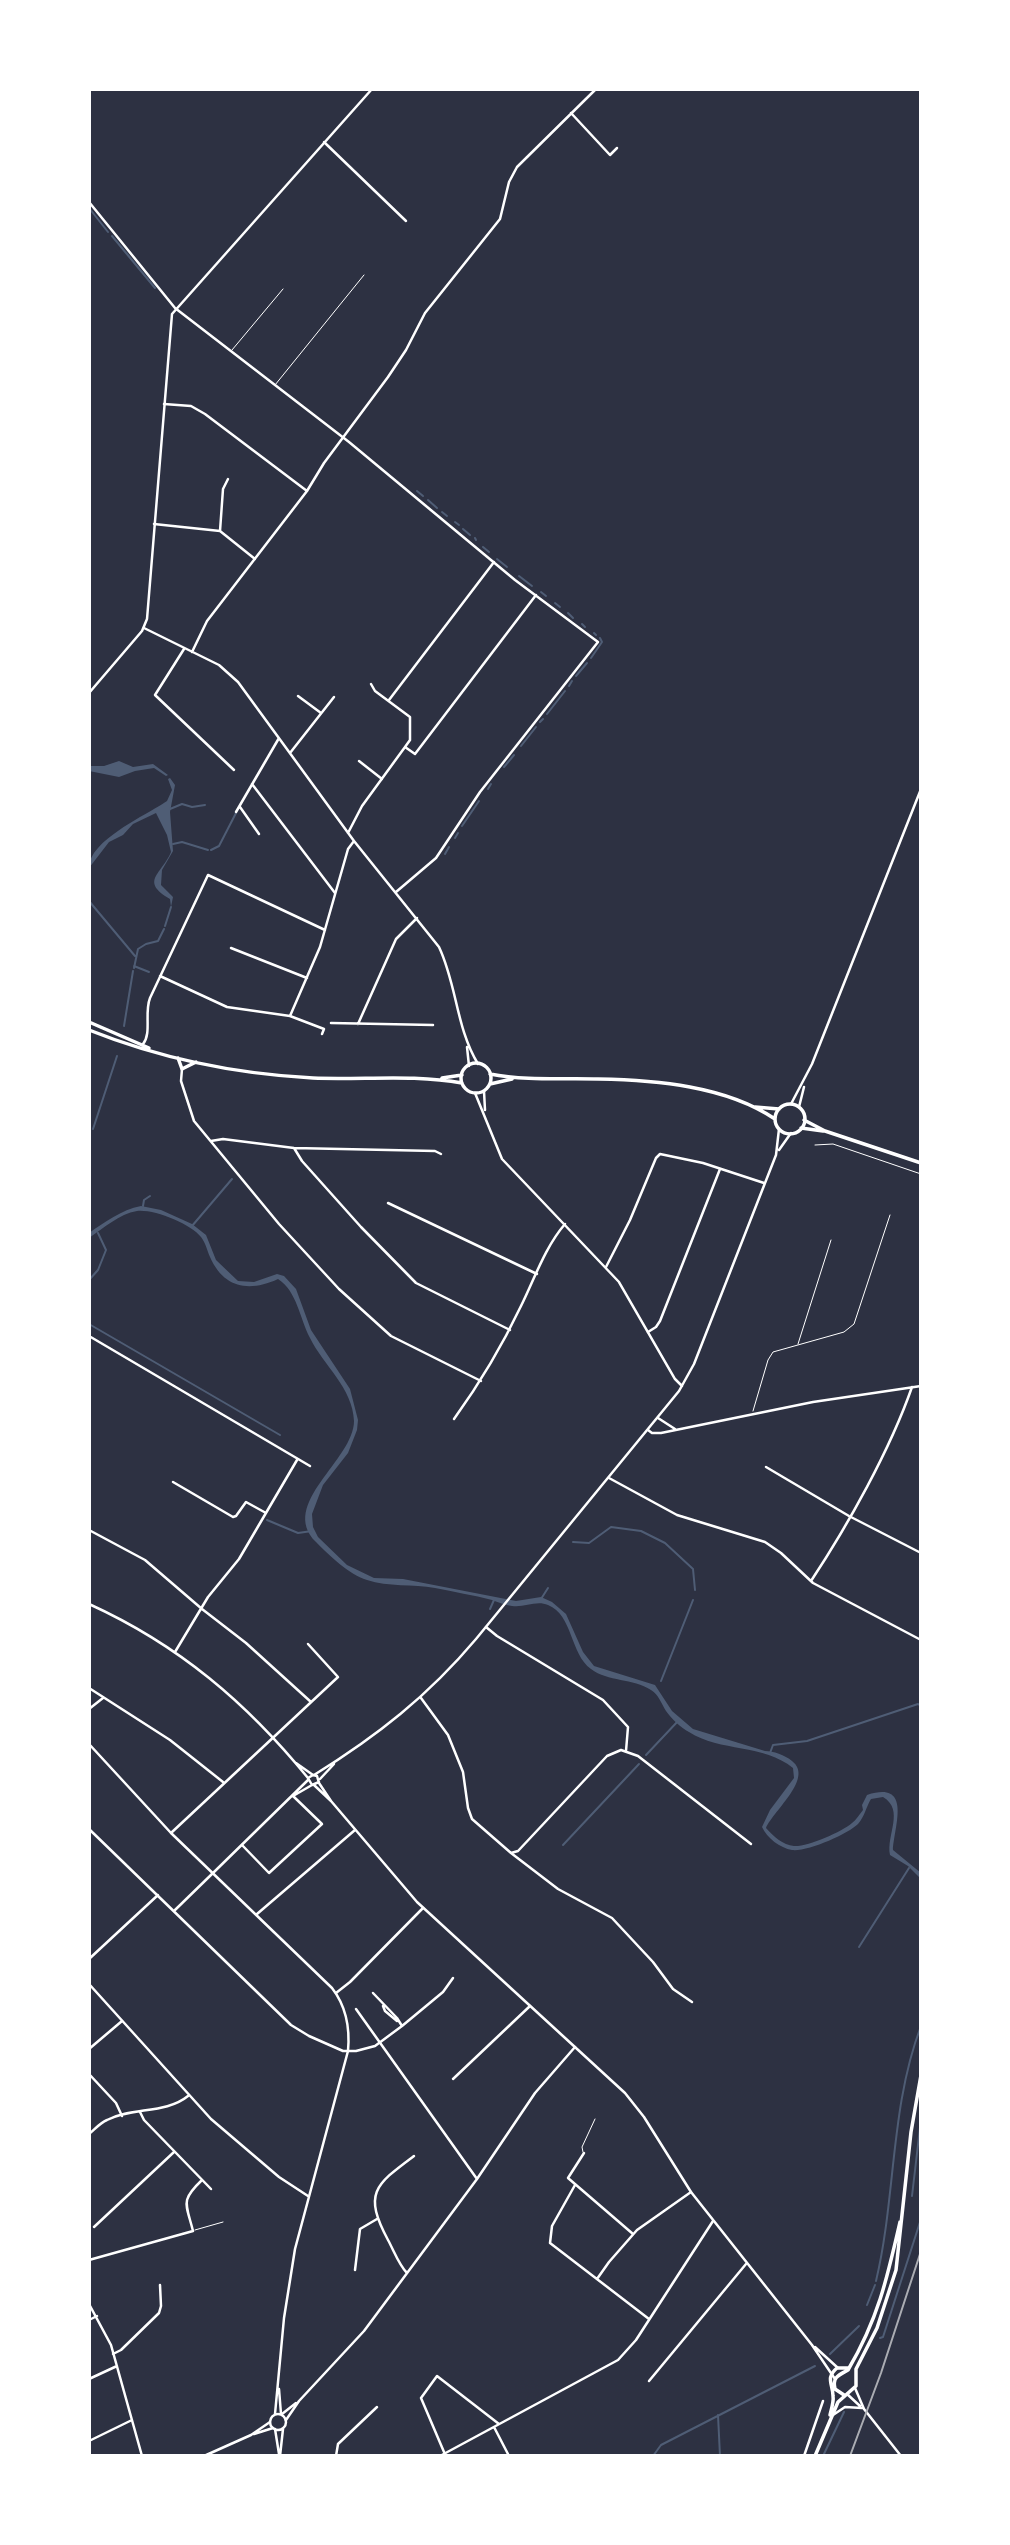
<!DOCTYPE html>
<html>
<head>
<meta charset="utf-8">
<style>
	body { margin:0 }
	#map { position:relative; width:1010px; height:2545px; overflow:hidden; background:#2d3142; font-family:"Work Sans",sans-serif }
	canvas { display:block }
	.frame { position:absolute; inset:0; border:91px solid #fff; pointer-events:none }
</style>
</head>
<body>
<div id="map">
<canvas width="1010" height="2545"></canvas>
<div class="frame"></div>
</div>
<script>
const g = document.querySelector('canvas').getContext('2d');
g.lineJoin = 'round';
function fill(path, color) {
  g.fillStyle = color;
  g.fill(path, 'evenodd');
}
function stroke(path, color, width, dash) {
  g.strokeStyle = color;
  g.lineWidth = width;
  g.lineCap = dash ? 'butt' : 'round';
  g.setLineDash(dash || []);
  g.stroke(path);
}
const water = new Path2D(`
	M119,761L133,767L153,764L168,775L166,776L154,768L135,771L119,777L89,771L91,766H104Z
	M170,778L175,785L170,812L173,851L162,870L161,885L173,897L171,907L170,899C139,881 162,874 171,852L167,835L156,813L133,824L123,835L109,842L89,868C89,840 147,815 167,801L172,790L168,779Z
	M141,1206L161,1210L192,1224L206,1235L216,1260L238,1281L254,1282L277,1274L284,1276L296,1289L311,1330L350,1389L358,1420L357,1430L348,1453L323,1485L312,1514L313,1527L318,1537L347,1565L374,1578L403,1579L516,1601L541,1597L552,1602L566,1614L583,1652L594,1666L655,1685L672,1711L693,1729L765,1751C773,1751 785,1755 792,1761C814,1778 774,1810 766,1828C773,1836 783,1845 794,1846C807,1847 842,1832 852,1823C856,1820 859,1815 863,1810L862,1805L867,1795C913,1780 894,1827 893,1850L921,1873V1879L908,1866L890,1855C886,1835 905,1810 883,1797L871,1799C866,1807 865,1816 858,1824C848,1834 807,1852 792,1850C780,1848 767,1838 762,1827L770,1810L794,1778L793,1768C764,1744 720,1752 689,1732C681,1728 671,1718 666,1711C661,1703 659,1695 651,1690C633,1678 608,1682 591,1669C570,1654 573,1615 548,1605C536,1600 524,1608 512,1606C505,1605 498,1602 492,1600C473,1595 454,1592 435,1588C413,1584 388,1587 367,1580C348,1574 330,1556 316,1542C278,1504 354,1460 354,1421C353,1388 323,1365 310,1338C300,1319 297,1291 278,1279C250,1292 224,1289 210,1257C207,1250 206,1244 201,1237C191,1224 154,1209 137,1211C119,1214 104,1228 89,1238V1233C105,1222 121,1210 141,1206Z`);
const stream = new Path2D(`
	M89,208L108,232
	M112,236L155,288
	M417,491L423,496
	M428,500L437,508
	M442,512L447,516
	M455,522L459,525
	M463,529L470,535
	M475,538L476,540
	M483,547L489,552
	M497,559L507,567
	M519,576L532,586
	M541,592L546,596
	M555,603L560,607
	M568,613L573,618
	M582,624L585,627
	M594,633L596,635
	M591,658L602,642L600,638
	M576,676L587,663
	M569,686L572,681
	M547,714L565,691
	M540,722L543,719
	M521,746L536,727
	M504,767L514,755
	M488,789L491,784
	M170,809L182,804L192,807L205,805
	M462,826L479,801
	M455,838L458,833
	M173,844L182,842L208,850
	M211,850L219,846L236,813
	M445,854L449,847
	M89,901L135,956
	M165,926L171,907
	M134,966L149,972
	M134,968L138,949L146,944L158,941L164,929
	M124,1026L133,971
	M93,1129L117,1056
	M89,1140L90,1137
	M143,1206L144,1200L150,1196
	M192,1226L232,1179
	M89,1280L98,1270L106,1250L98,1233
	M89,1324L280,1435
	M267,1520L298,1533L312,1531
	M573,1542L589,1543L611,1527L641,1531L665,1543L693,1569L695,1590
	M541,1599L548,1588
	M490,1609L494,1600
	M661,1681L693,1600
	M770,1753L773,1745L807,1741L918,1704L921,1706
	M646,1755L679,1720
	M563,1845L639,1764
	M859,1947L909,1868
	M912,2196L921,2119
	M876,2281C896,2197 890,2107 921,2026
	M867,2305L875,2285
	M880,2338L883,2337L921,2219
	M830,2354L859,2326
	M718,2415L720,2456
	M653,2456L661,2445L815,2366
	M823,2456L844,2412`);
const service = new Path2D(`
	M232,350L283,289
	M275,385L364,275
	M815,1145L833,1144L921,1174
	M798,1344L831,1240
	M753,1411L768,1360L773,1352L844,1332L854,1324L890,1215
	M583,2152L582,2147L595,2119
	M195,2230L223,2222`);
const minor = new Path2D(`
	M571,113L610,155L617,148
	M324,142L406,221
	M89,202L175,308L349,442L515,580L598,642L480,792L436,858L396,892
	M164,404L191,406L205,414L307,491
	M154,524L220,531
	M220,531L223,489L228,479
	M220,531L255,559
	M144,628L219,665L238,682L354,841L439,947C457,985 456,1028 478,1064
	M184,649L155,695L234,770
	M192,652L207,621L307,491L324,463L388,377L406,350L425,313L500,219L509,182L517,167L596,89
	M371,684L375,691L410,717V740L405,747
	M298,696L321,713
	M389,700L494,562
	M290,753L334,697
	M359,761L382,779
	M252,784L335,893
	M240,807L259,834
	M236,812L279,738
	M348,833L362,806L405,747L415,754L536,595
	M231,948L307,978
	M160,976L227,1007L290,1016L324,1029L322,1034
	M290,1016L320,947L348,849L354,841
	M331,1023L433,1025
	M358,1024L396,939L417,918
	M143,1044C152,1033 144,1013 150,998L208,875L325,930
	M467,1047L469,1066
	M182,1069L181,1081L194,1121L279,1224L339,1289L391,1336L481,1381
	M211,1141L223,1139L294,1148L435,1151L441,1154
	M294,1148L302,1161L361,1227L416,1283L510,1330
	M388,1203L537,1274
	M606,1267L630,1220L656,1158L660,1154L703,1163L764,1183
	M648,1332L656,1327L660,1321L720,1169
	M89,1336L310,1466
	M658,1418L675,1429
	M454,1419C480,1383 502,1346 521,1306C534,1280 545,1247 565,1224
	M648,1430L652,1433H661L813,1402L921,1386
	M766,1467L849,1516L921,1553
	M609,1478L677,1515L765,1542L781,1553L813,1583L921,1640
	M173,1482L233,1517L236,1516L246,1502L266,1513
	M89,1530L145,1560L202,1609L246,1643L311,1702
	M811,1581C848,1525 890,1450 912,1387
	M89,1604C179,1645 247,1703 308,1778
	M486,1627L497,1636L603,1700L628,1727L626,1751
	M175,1652L208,1597L239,1559L297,1460
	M89,1688L170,1740L223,1782
	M421,1698L448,1735L463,1772L468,1808L472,1819L511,1853L518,1851L607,1756L621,1750L638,1756L751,1844
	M89,1709L103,1698
	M296,1763L313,1775
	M89,1829L291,2025L309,2036L343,2051H356L375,2046L402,2026L443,1992L453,1978
	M171,1833L338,1677L308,1644
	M242,1845L269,1873L322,1824L293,1796
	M511,1853L558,1889L612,1918L653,1962L673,1989L692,2002
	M175,1910L213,1873
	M257,1914L355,1830
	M89,1959L158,1895
	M336,1993L350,1982L423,1908
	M373,1993L397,2018L402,2026
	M383,2006L385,2011L397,2021
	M356,2009L477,2179
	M89,2049L122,2021
	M89,2074L116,2103L122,2116
	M453,2079L530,2006
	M140,2112L144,2120L211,2189
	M89,2134C95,2129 100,2123 107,2120C132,2107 166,2114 188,2096
	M584,2153L568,2178L633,2234
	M575,2185L552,2226L550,2243L649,2319
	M94,2227L174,2152
	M89,2260L193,2231C186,2203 180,2201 202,2180
	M355,2270L360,2229L377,2219
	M407,2273C399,2265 394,2251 388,2240C363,2193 375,2185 414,2156
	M597,2279L609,2262L637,2230L691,2192
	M89,2304L111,2345L142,2456
	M89,2320L97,2316
	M113,2354L121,2350L159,2313L161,2306L160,2285
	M89,2379L117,2366
	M649,2381L746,2264
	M282,2414L296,2403
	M286,2420L299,2401L364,2331L477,2179L535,2093L575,2047
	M494,2427L509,2456
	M254,2434L273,2428
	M89,2441L132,2420
	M444,2452L421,2398L437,2376L499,2424
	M204,2456L251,2435L270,2422
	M336,2456L338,2444L377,2407
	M440,2456L618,2360L636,2340L713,2221
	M804,2456L823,2401`);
const tertiary = new Path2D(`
	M89,693L142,631L147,619L172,314L372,89
	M484,1091L485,1110
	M475,1093L502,1159L619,1282L675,1379L682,1386
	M791,1104L812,1064L921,789
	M799,1107L804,1087
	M779,1150L791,1133
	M89,1744L171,1833L332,1988C346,2006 350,2029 348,2051L295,2249L284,2318L275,2414
	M314,1775C377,1736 428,1696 476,1639L679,1391L694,1364L776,1155L779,1129
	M320,1779L334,1764
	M319,1782L312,1785L308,1778L313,1775L317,1776L319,1783L331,1801
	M314,1785L331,1801L417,1902L625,2093L644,2117L691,2192L812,2345L835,2379
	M293,1796L312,1785
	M213,1873L308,1780
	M89,1984L211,2119L279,2177L308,2196
	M815,2347L838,2368
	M855,2388L864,2409L901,2456
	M279,2389L281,2414
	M847,2394L860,2406
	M270 2422a8 8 0 1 1 16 0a8 8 0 1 1-16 0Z
	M833,2415L845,2407L862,2408
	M275,2429L279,2454
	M280,2456L283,2429`);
const primary = new Path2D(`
	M89,1022L149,1048
	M89,1030C159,1058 237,1074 313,1078C363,1080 414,1074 462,1083
	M178,1058L182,1069L196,1062
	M461 1078a15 15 0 1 1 30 0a15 15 0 1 1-30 0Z
	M490,1074C526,1081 562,1078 598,1079C656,1080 726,1086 775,1119
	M442,1078L462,1075
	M490,1084L512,1079
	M775 1119a15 15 0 1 1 30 0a15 15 0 1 1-30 0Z
	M755,1107L779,1109
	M804,1120L825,1131L921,1163
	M801,1128L823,1131
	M844,2395L835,2389C832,2377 839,2375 848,2370C878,2319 887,2279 900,2222
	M830,2415C831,2410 834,2402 833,2396C833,2384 825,2378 837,2368H848
	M815,2456L838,2402L856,2386V2369L877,2328L896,2270L911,2132L921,2075`);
const rail = new Path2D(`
	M850,2456L881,2373L921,2251`);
fill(water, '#4f5d75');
stroke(stream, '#4f5d75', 2);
stroke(service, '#fff', 1);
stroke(minor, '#fff', 2.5);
stroke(tertiary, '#fff', 2.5);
stroke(primary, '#fff', 3.5);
stroke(rail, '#abadb3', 2);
</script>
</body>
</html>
